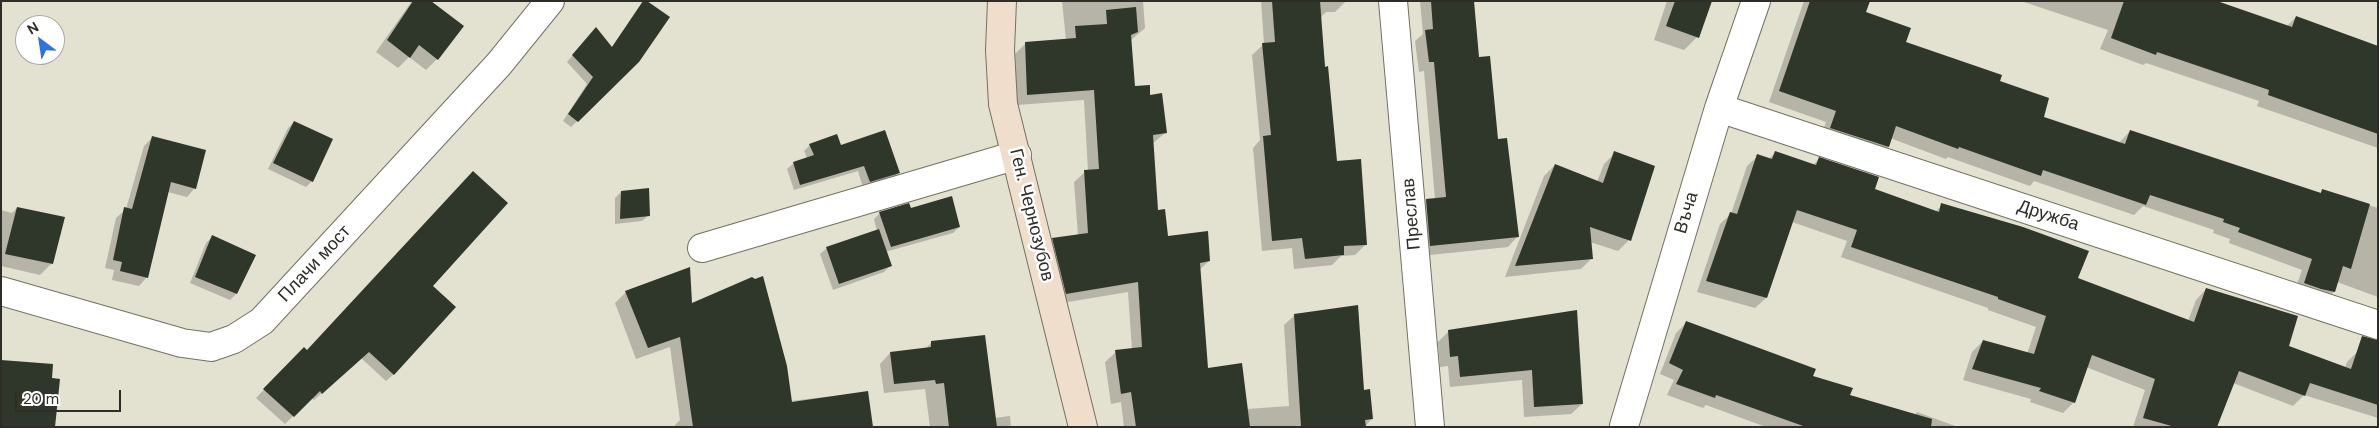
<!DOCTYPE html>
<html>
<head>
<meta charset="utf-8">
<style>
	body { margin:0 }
	#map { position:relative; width:2379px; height:428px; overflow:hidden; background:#e3e1d0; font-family:"DM Sans",sans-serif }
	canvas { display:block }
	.frame { position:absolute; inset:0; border:2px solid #2e2d27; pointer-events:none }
	.north { position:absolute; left:15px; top:15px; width:50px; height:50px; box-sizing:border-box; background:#fff; border:1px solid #ababa9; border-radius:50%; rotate:329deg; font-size:14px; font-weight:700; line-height:20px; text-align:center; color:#2e2d27 }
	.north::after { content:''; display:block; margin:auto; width:18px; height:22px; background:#2c73df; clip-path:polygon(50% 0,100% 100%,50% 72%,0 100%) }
	.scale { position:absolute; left:15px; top:390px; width:106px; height:22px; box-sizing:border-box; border:2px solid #2e2d27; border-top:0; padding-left:6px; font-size:15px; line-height:18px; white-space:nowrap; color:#2e2d27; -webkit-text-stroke:4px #fff; paint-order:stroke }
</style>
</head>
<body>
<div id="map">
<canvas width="2379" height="428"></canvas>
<div class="frame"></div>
<div class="north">N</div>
<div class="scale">20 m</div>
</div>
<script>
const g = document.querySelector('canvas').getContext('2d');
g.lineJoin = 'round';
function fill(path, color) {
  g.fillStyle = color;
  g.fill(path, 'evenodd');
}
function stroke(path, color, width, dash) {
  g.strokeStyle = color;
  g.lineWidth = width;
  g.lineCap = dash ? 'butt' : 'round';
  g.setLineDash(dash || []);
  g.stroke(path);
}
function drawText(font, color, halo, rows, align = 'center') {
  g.font = font + ' "DM Sans",sans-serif';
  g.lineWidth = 5;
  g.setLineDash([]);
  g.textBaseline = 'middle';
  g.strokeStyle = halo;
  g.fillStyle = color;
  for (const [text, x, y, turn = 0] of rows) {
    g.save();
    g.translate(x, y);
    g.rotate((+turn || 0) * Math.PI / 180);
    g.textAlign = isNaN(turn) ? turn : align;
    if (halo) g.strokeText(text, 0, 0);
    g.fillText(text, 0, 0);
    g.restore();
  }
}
const shadow = new Path2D(`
	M412,1H429L437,59L426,70L409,57L398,68L376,52Z
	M644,1L638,61L571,127L563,121L587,84L567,62L590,35L611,48Z
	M1062,1H1143L1145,28L1130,41L1134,88L1149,96L1165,133L1152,144L1157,211L1167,237L1209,261L1199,270L1207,369L1247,409L1289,406L1284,325L1295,315L1363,391L1372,418L1365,427H1124L1121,402L1111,404L1105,362L1116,352L1132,350L1128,292L1056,304L1042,249L1053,239L1078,236L1074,182L1085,172L1088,171L1084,100L1017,105L1015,54L1026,43L1066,40Z
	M1261,1H1346L1335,12H1326L1320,18L1336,162L1366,244L1355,255L1341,256L1332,265L1294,269L1292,248L1262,251L1253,148L1260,140L1252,55L1264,44Z
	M1420,1H1472L1478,58L1518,236L1508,247L1420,256L1416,210L1426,200L1435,199L1424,71L1419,72L1415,41L1423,34Z
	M1667,1H1710L1697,37L1684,50L1654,40Z
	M1804,1H1867L1865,13L1904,43L1998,82L2043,117L2119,143L2130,131L2319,194L2322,191L2378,208V297L2337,282L2334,292L2323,302L2294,293L2302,270L2229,243L2230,239L2213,233L2214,230L2143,206L2134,215L2034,181L2030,186L1948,157L1946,159L1890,138L1888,147L1877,157L1820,139L1826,122L1769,102Z
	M2021,1H2213L2287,26L2296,17L2378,46V148L2257,106L2259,101L2146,63L2143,65L2100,49L2108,30Z
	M294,122L312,181L306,187L268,169L288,128Z
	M153,137L195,188L187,197L168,192L147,277L139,286L112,280L114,270L105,268L116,218L126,209L144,146Z
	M810,145L840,147L898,173L892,179L863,188L858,171L794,190L787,169L794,163L807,158L804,151Z
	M1615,153L1629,240L1618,251L1590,242L1592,258L1581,269L1505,277L1544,176L1555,165L1597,182L1604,164Z
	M1775,153L1813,165L1819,159L1873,190L1935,212L1942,205L2076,278L2188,321L2196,300L2206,289L2287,346L2345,368L2347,362L2358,351L2378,358V418L2304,395L2293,406L2233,383L2216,426L2219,427H2133L2145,390L2086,367L2074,402L2063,413L2030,402L2031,399L1963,380L1972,352L1983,341L2027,354L2036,327L1988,310V308L1841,257L1847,241L1792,222L1766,298L1755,308L1697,292L1720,224L1731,214L1747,166L1758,156L1769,159Z
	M621,192L649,215L642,221L615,224V198Z
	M17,208L52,263L40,275L1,266V210L12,213Z
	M910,209L959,227L953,233L885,252L890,266L884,272L833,290L820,254L827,248L877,231L874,219L880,213Z
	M212,237L254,256L236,294L230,300L190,283L206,243Z
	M431,286L394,374L386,381L361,358L314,400L311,398L285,424L256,398L304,349L307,352Z
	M626,292L691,305L791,401L867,392L872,427H673L680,420L670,347L636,359L615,303Z
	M1576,312L1582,404L1571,414L1524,417L1522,380L1450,387L1448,366L1440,367L1438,342L1449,331Z
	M1687,322L1849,396L1915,415L1917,412L1958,427H1766L1706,405L1703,408L1667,395L1674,380L1660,374L1676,333Z
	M931,343L994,418L1010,416L1011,427H930L925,389L884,393L880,364L890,353L925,349Z`);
const building = new Path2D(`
	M413,1H431L464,26L438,60L419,45L410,58L387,40Z
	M643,1H647L670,17L639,62L578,122L568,114L593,77L572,55L596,27L612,47Z
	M1272,1H1320L1325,67L1328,66L1337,161L1361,159L1367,245L1344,246V255L1305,259L1302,238L1272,241L1263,136L1271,135L1262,43L1275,42Z
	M1431,1H1474L1479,57L1490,56L1498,139L1507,138L1519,237L1430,246L1426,199L1446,197L1434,62H1429L1425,30L1433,29Z
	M1675,1H1712L1699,38L1666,26Z
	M1810,1H1870L1866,12L1911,28L1906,42L2002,75L2000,81L2049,98L2044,117L2125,144L2130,130L2321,193L2322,189L2370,204L2351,269L2343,266L2335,292L2321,289L2304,283L2312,259L2238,232L2240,228L2223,222L2224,219L2150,195L2146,205L2043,170L2041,176L1959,147L1958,149L1896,126L1889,147L1830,128L1836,111L1779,91Z
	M2124,1H2217L2292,27L2296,16L2378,46V134L2268,95L2269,90L2157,52L2156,55L2111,38Z
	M1136,7L1138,32L1131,35L1135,86L1150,85V95L1162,93L1167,133L1153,135L1158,210L1165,209L1168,236L1208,231L1210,261L1200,263L1208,368L1242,363L1250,427H1136L1131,392L1121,394L1115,350L1142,347L1138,282L1066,294L1052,238L1088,233L1084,170L1099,169L1094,90L1027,95L1025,42L1076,38L1075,26L1107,24L1106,10Z
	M294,121L333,139L313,182L273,163Z
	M885,130L900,173L870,182L864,166L800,185L793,162L814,155L809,144L837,134L841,145Z
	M152,136L206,150L196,189L171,182L148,278L120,271L122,262L113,260L124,207L132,209Z
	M1614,151L1655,166L1631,241L1590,227L1593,259L1515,266L1555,164L1603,183Z
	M1775,151L1816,165L1819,157L1879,177L1875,189L1939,212L1941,203L2023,227L2089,251L2078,278L2194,322L2206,288L2298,316L2289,346L2351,369L2362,336L2378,340V405L2310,383L2305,396L2239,371L2217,427H2175L2143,418L2155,379L2092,355L2075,403L2039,391L2041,388L1972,369L1983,340L2034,354L2046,316L1998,299V297L1851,247L1857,230L1797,210L1767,298L1706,281L1730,212L1737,214L1757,154L1772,159Z
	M473,171L508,203L433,286L456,307L394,375L369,352L322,394L320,391L294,417L263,389L304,347L307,350Z
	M649,188L650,216L620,219L621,191Z
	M952,196L960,227L891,247L879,212L909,203L911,208Z
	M17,207L65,217L53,264L5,254Z
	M879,229L892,266L839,284L826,247Z
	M212,235L256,255L237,294L195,277Z
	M690,267L692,303L752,277L755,279L763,276L787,366L792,402L868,391L873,427H693L680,337L648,348L625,291Z
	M1358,305L1364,390L1370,389L1373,419L1365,420L1366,427H1301L1294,314Z
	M1577,310L1583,404L1534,407L1532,370L1460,377L1458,356L1450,357L1448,330Z
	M1686,321L1816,369L1813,376L1853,388L1850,395L1932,419L1931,427H1806L1716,395L1715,398L1676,384L1683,370L1669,363Z
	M985,335L997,427H949L944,383L936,384L935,380L894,384L890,352L931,347V341Z
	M1,360L53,364L52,378L60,379L55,427H1Z`);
const street = new Path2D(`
	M1393,1L1430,427
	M1719,108L2378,325
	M702,248L1017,155
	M1,291L182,343L211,347L234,339L262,321L499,64L550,1
	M1624,426L1719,108L1756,1`);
const secondary = new Path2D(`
	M1002,1L1000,50L1003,104L1083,427`);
const streetNames = [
	["Въча",1687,213,-73],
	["Преслав",1412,214,-95],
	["Ген. Чернозубов",1031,215,76],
	["Дружба",2048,216,18],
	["Плачи мост",315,264,-47]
];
fill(shadow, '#0003');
fill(building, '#2f362a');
stroke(street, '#737162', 30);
stroke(secondary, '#737162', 30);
stroke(street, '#fff', 28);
stroke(secondary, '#efdecb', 28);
drawText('18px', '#2e2d27', '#fff', streetNames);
</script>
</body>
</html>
